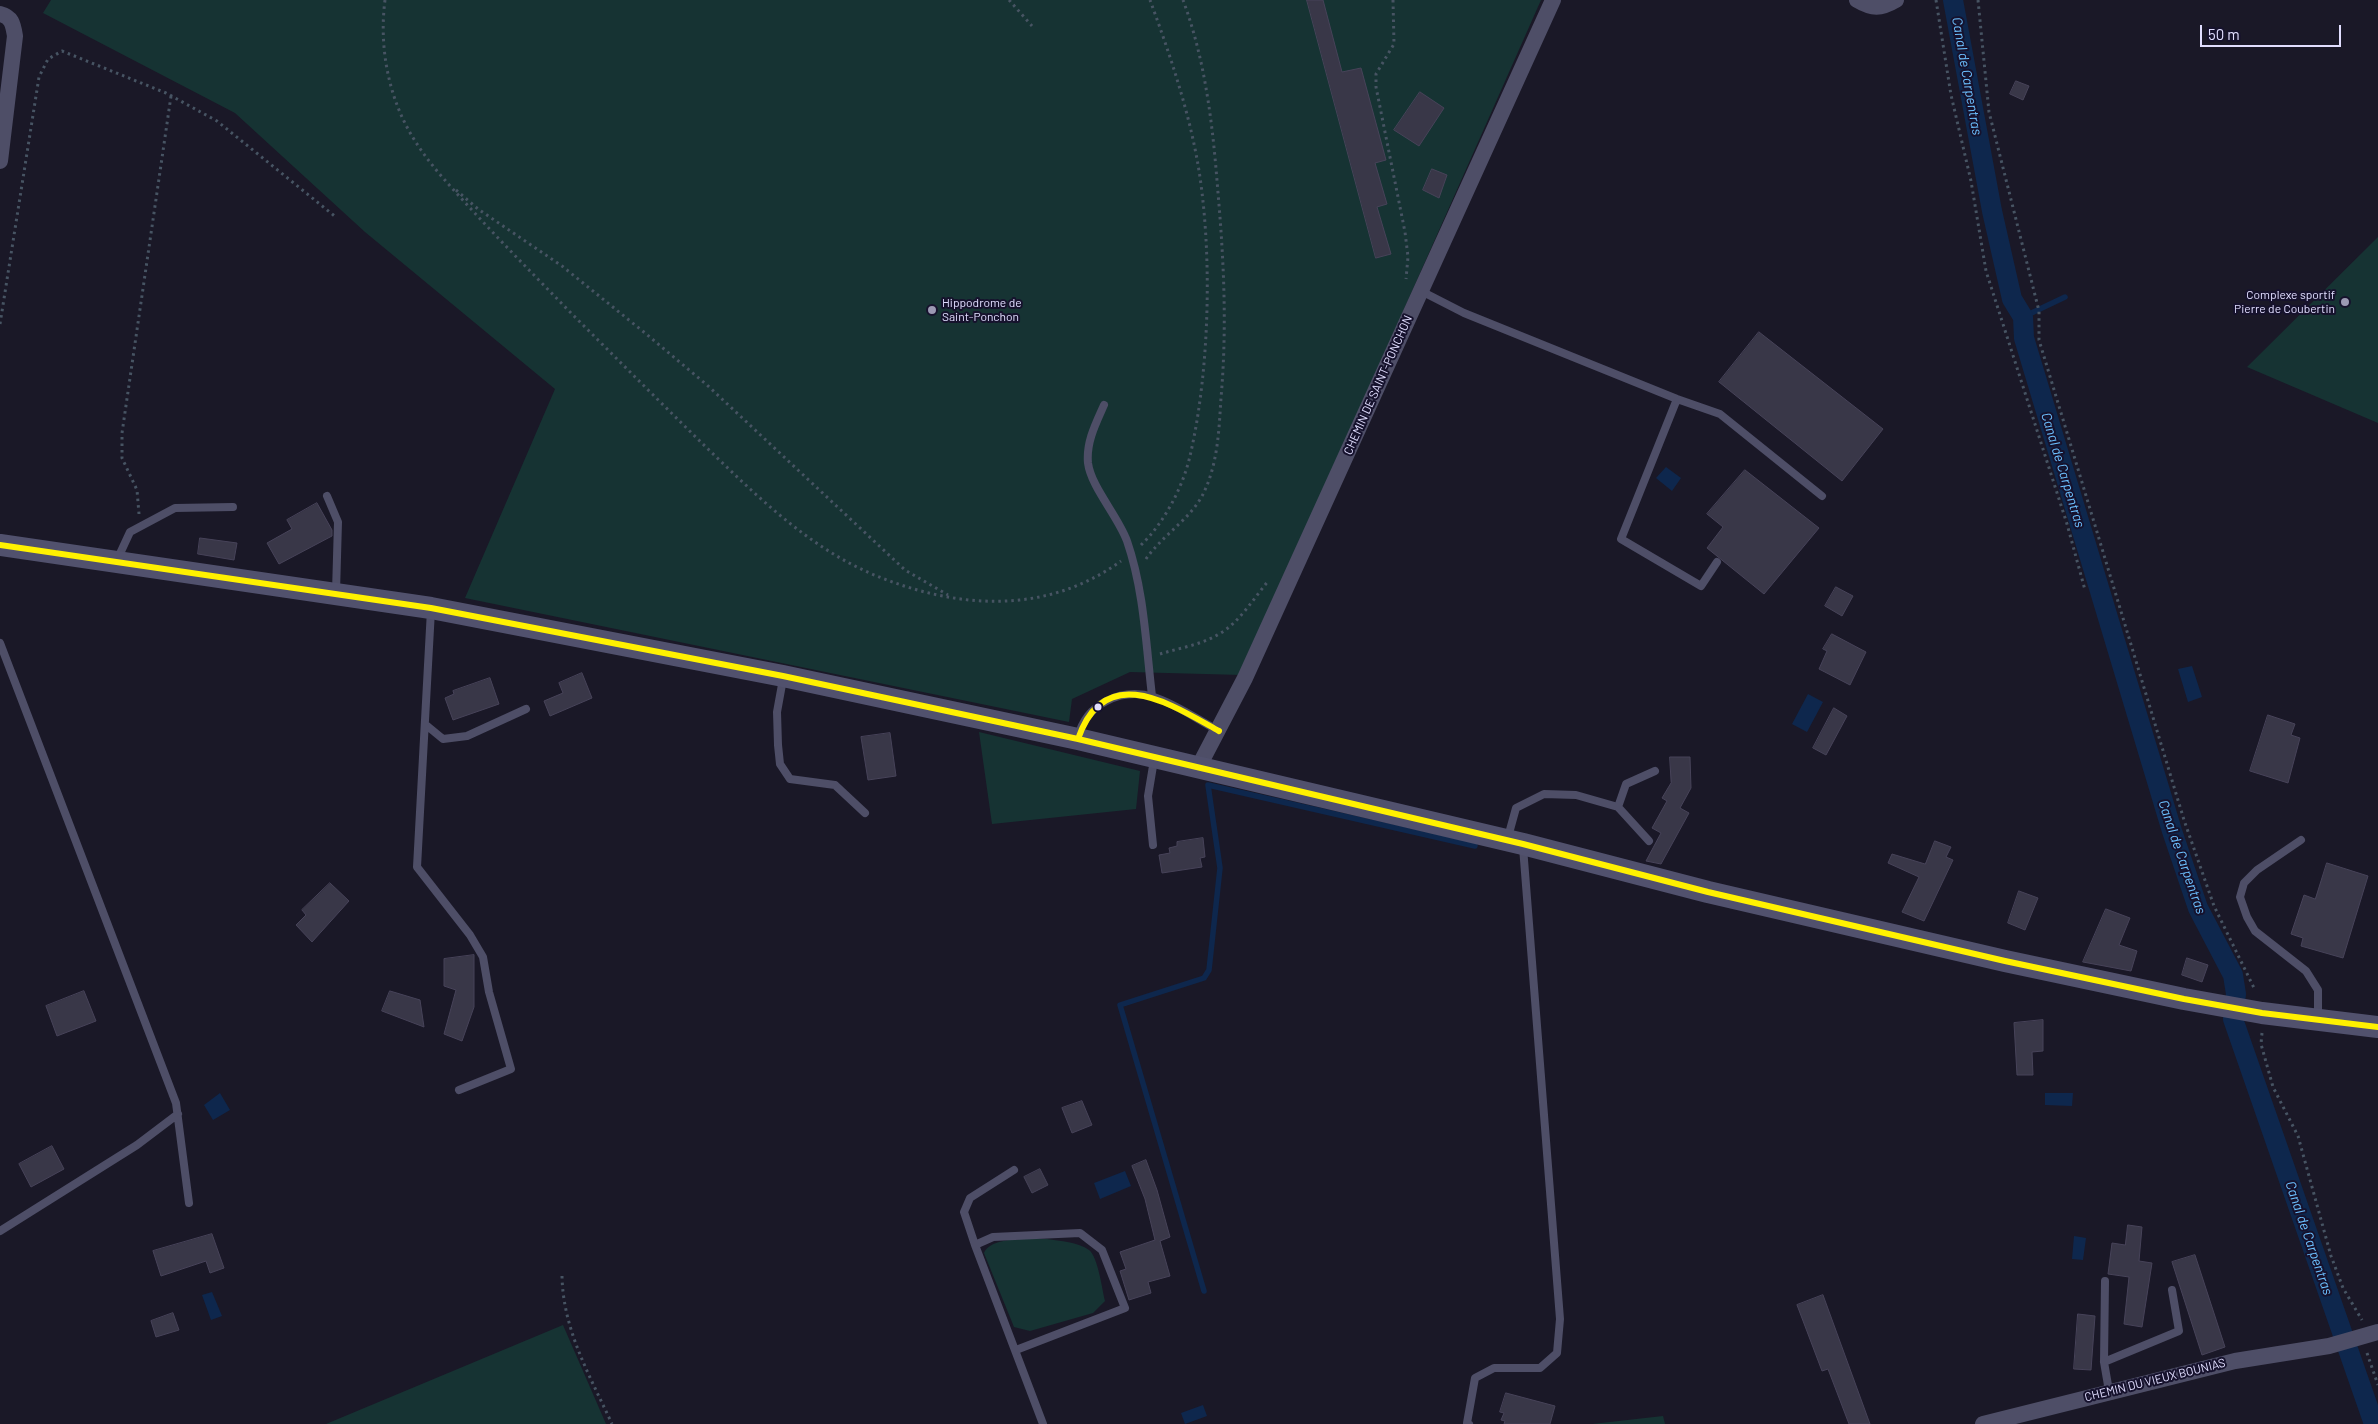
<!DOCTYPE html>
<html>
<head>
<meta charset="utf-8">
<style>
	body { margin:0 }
	#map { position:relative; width:2378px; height:1424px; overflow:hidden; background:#1a1827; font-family:Barlow,sans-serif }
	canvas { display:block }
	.scale { position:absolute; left:2200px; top:25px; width:141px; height:22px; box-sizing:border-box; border:2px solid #e1deff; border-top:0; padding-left:6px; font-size:15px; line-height:18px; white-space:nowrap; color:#e1deff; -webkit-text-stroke:4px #16122d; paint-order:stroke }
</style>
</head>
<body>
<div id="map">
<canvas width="2378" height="1424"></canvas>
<div class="scale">50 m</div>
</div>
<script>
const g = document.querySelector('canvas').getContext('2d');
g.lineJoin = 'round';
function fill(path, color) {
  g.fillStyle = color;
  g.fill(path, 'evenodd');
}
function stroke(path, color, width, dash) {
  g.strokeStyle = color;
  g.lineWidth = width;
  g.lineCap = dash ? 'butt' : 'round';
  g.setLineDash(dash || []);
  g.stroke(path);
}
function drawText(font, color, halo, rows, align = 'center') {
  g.font = font + ' Barlow,sans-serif';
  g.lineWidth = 4;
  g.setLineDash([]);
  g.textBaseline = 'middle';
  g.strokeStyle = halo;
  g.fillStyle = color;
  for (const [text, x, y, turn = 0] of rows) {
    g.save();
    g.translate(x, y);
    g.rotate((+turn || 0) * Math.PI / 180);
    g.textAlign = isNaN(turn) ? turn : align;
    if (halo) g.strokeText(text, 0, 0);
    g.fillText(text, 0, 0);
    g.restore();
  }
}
const green = new Path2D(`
	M51,0H1541L1242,675L1130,672L1072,699L1069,722L465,598L555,389L365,232L235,113L43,13Z
	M2378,237V423L2247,367Z
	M979,732L1140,771L1136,809L992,824Z
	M1047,1239C1060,1241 1078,1242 1089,1250C1098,1257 1102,1289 1105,1301L1093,1313L1030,1331L1014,1327L984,1253C991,1236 1031,1239 1047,1239Z
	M563,1325L606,1424H326Z
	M1663,1416L1665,1424H1592Z`);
const water = new Path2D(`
	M1666,467L1681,478L1672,491L1656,478Z
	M2192,666L2202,697L2188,702L2178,669Z
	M1808,694L1823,702L1807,732L1792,724Z
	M220,1093L230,1110L213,1120L204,1105Z
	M2045,1093H2073L2072,1106L2045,1105Z
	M1125,1171L1131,1186L1100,1199L1094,1183Z
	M2074,1236L2086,1238L2083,1260L2072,1259Z
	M212,1292L222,1316L211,1320L202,1295Z
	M1203,1405L1207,1416L1185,1424L1181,1413Z`);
const stream = new Path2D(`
	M2023,317L2065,297
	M1204,1291L1120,1005L1204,978L1209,970L1220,868L1208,785L1475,846`);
const canal = new Path2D(`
	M1953,0L1992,211L2012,299L2023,317L2024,338L2172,831L2198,908L2233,975L2236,994L2233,1019L2374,1424`);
const building = new Path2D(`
	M1307,0H1323L1342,72L1361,68L1386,160L1375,163L1387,204L1377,207L1391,254L1376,258Z
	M2016,81L2029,86L2023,100L2010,94Z
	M1420,92L1444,108L1419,146L1394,130Z
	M1432,169L1447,175L1439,198L1423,190Z
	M1759,332L1883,429L1842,481L1719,382Z
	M1745,470L1819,528L1764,594L1707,548L1723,527L1707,514Z
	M317,503L332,530V536L279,564L267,543L292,529L287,520Z
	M200,538L237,543L234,560L198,554Z
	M1836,587L1853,596L1842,616L1825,606Z
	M1832,634L1866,652L1850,685L1819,669L1827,651L1823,649Z
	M582,673L592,698L550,716L544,701L563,693L559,683Z
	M490,678L499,704L453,720L445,698L454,694L453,691Z
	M1834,708L1847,716L1826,755L1813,748Z
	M2268,715L2295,724L2291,735L2300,738L2288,783L2250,771Z
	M890,733L896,776L868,780L861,737Z
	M1670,757H1690L1691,788L1680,808L1689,813L1661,864L1646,861L1661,833L1652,828L1667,801L1662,798L1671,783Z
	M1203,838L1205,857L1200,858L1202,867L1162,873L1159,855L1170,853L1169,848L1177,846V842Z
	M1935,841L1951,847L1946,857L1953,860L1924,921L1902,912L1919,877L1888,863L1892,854L1925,864Z
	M2327,863L2368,876L2343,958L2301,946L2303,938L2291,934L2304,895L2315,899Z
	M330,883L349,901L312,942L296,925L306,915L302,910Z
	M2019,891L2038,898L2025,930L2008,923Z
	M2106,909L2130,918L2119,945L2137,951L2131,971L2083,962Z
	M474,955V1007L462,1041L444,1034L456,990L444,986V959Z
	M2187,958L2208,965L2202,982L2182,975Z
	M84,991L96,1021L57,1036L46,1006Z
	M390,991L420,1000L424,1027L382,1011Z
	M2043,1020V1051L2032,1052L2033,1075H2017L2014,1023Z
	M1082,1101L1092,1125L1072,1133L1062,1108Z
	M52,1146L64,1169L31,1187L19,1164Z
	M1146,1160L1157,1190L1170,1237L1160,1241L1170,1276L1148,1282L1151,1293L1129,1300L1120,1271L1126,1269L1120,1252L1155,1240L1145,1199L1132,1166Z
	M1040,1169L1048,1185L1032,1193L1024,1177Z
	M2128,1225L2142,1227L2139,1261L2152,1263L2142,1327L2124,1324L2129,1277L2108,1274L2112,1243L2125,1245Z
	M212,1234L224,1268L210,1273L206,1261L161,1276L153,1251Z
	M2195,1255L2225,1347L2202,1355L2172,1262Z
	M1823,1295L1870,1424H1849L1828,1369L1822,1371L1797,1305Z
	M173,1313L179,1330L156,1337L151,1321Z
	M2078,1314L2095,1316L2091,1370L2074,1369Z
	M1506,1393L1555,1406L1550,1424H1504L1505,1421L1501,1420L1504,1413L1500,1412Z`);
const path = new Path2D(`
	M385,0C379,46 388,96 412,136C428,163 450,186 471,209C503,244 536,277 569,311C616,358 663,405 710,451C759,498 809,547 872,574C955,609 1045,616 1121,561
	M1009,0L1032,26
	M1393,0L1394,44L1376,74V87L1405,232L1408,257L1406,279
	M1936,0L1951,95L1971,181L1986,271L2067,524L2085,590
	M1978,0L1989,112L2039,311V340L2184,820L2214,906L2255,990
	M456,190L478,209L562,266L645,333L707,385L905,570L948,595
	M0,324L39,77L48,59L62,51L166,93L217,121L337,218
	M139,514L137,490L122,458V433L171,96
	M1141,545C1164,523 1183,487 1190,456C1210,370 1213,247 1197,159C1187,105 1169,52 1150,0
	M1146,559C1163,534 1193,518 1205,490C1218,461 1219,429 1221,398C1227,329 1224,262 1218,193C1213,128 1206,62 1183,0
	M1160,654C1179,648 1201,645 1219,634C1239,623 1254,598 1269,580
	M2262,1033L2261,1044L2273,1087L2298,1136L2331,1256L2343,1288L2362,1320
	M562,1276C563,1330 590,1376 612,1424
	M2367,1353L2378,1385`);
const service = new Path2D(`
	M1421,291L1464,313L1677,399L1720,414L1822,496
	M1677,399L1621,539L1701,586L1717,562
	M1104,405C1096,423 1086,442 1088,463C1091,487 1118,516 1127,541C1144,590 1146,645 1152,696
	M327,496L338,522L336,592
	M117,560L130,532L175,508L233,507
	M431,610L417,867L470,935L483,957L489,992L511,1069L459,1090
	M0,643L176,1103L189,1203
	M783,679L777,712L778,745L780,764L790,779L835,785L865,813
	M426,725L443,739L467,736L526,709
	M1078,737C1086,704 1121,687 1154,697C1176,704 1198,720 1219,731
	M1618,807L1649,841
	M1508,837L1516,808L1544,794L1576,795L1618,807L1626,784L1655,771
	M2301,840L2257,870L2244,883L2240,897L2247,917L2255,931L2306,971L2318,990V1018
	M1153,845L1148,796L1154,760
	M0,1231L137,1145L178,1114
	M975,1245L964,1212L970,1198L1014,1170
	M2105,1281L2104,1362L2109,1391
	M1016,1350L1125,1308L1102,1250L1080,1233L993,1237L975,1245L1043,1424
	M2104,1362L2179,1331L2172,1290
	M1469,1424L1467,1423L1475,1378L1494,1368H1540L1557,1353L1560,1319L1523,847`);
const minor = new Path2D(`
	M1857,0C1872,9 1881,9 1896,0
	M0,14C12,17 13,24 15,36L0,161
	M1198,768L1245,678L1553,0
	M1983,1424L2235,1361L2329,1346L2378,1332`);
const secondary = new Path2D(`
	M0,545L431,608L783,676L1078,739L1523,844L1708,892L2005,961L2184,999L2262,1013L2378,1027`);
const bus1 = new Path2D(`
	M0,545L431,608L783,676L1078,739L1523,844L1708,892L2005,961L2184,999L2262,1013L2378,1027
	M1078,739C1105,660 1172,705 1219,731`);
const markers = [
	[2345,302,5,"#9b99b3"],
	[932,310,5,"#9b99b3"],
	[1098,707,4.5,"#e1deff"]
];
const poiNames = [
	["Complexe sportif",2335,295],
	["Pierre de Coubertin",2335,309],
	["Hippodrome de",942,303,"left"],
	["Saint-Ponchon",942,317,"left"]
];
const streetNames = [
	["CHEMIN DE SAINT-PONCHON",1378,385,-66],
	["CHEMIN DU VIEUX BOUNIAS",2155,1380,-14]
];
const waterNames = [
	["Canal de Carpentras",1967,76,80],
	["Canal de Carpentras",2063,470,73],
	["Canal de Carpentras",2182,857,71],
	["Canal de Carpentras",2309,1238,71]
];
fill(green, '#163333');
fill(water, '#0e274d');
stroke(stream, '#0e274d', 5.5);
stroke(canal, '#0e274d', 20);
fill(building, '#393748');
stroke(building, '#474359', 1);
stroke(path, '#475463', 3, [2.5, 4]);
stroke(service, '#4e4e67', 8);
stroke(minor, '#4e4e67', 16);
stroke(secondary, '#51516d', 22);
stroke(bus1, '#fff100', 6);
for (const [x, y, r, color] of markers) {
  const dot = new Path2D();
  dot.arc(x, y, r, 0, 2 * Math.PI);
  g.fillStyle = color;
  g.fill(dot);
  stroke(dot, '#16122d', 2);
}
drawText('12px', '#e1deff', '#16122d', poiNames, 'right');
drawText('12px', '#e1deff', '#16122d', streetNames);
drawText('italic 14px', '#6cc0ff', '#16122d', waterNames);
</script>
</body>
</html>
